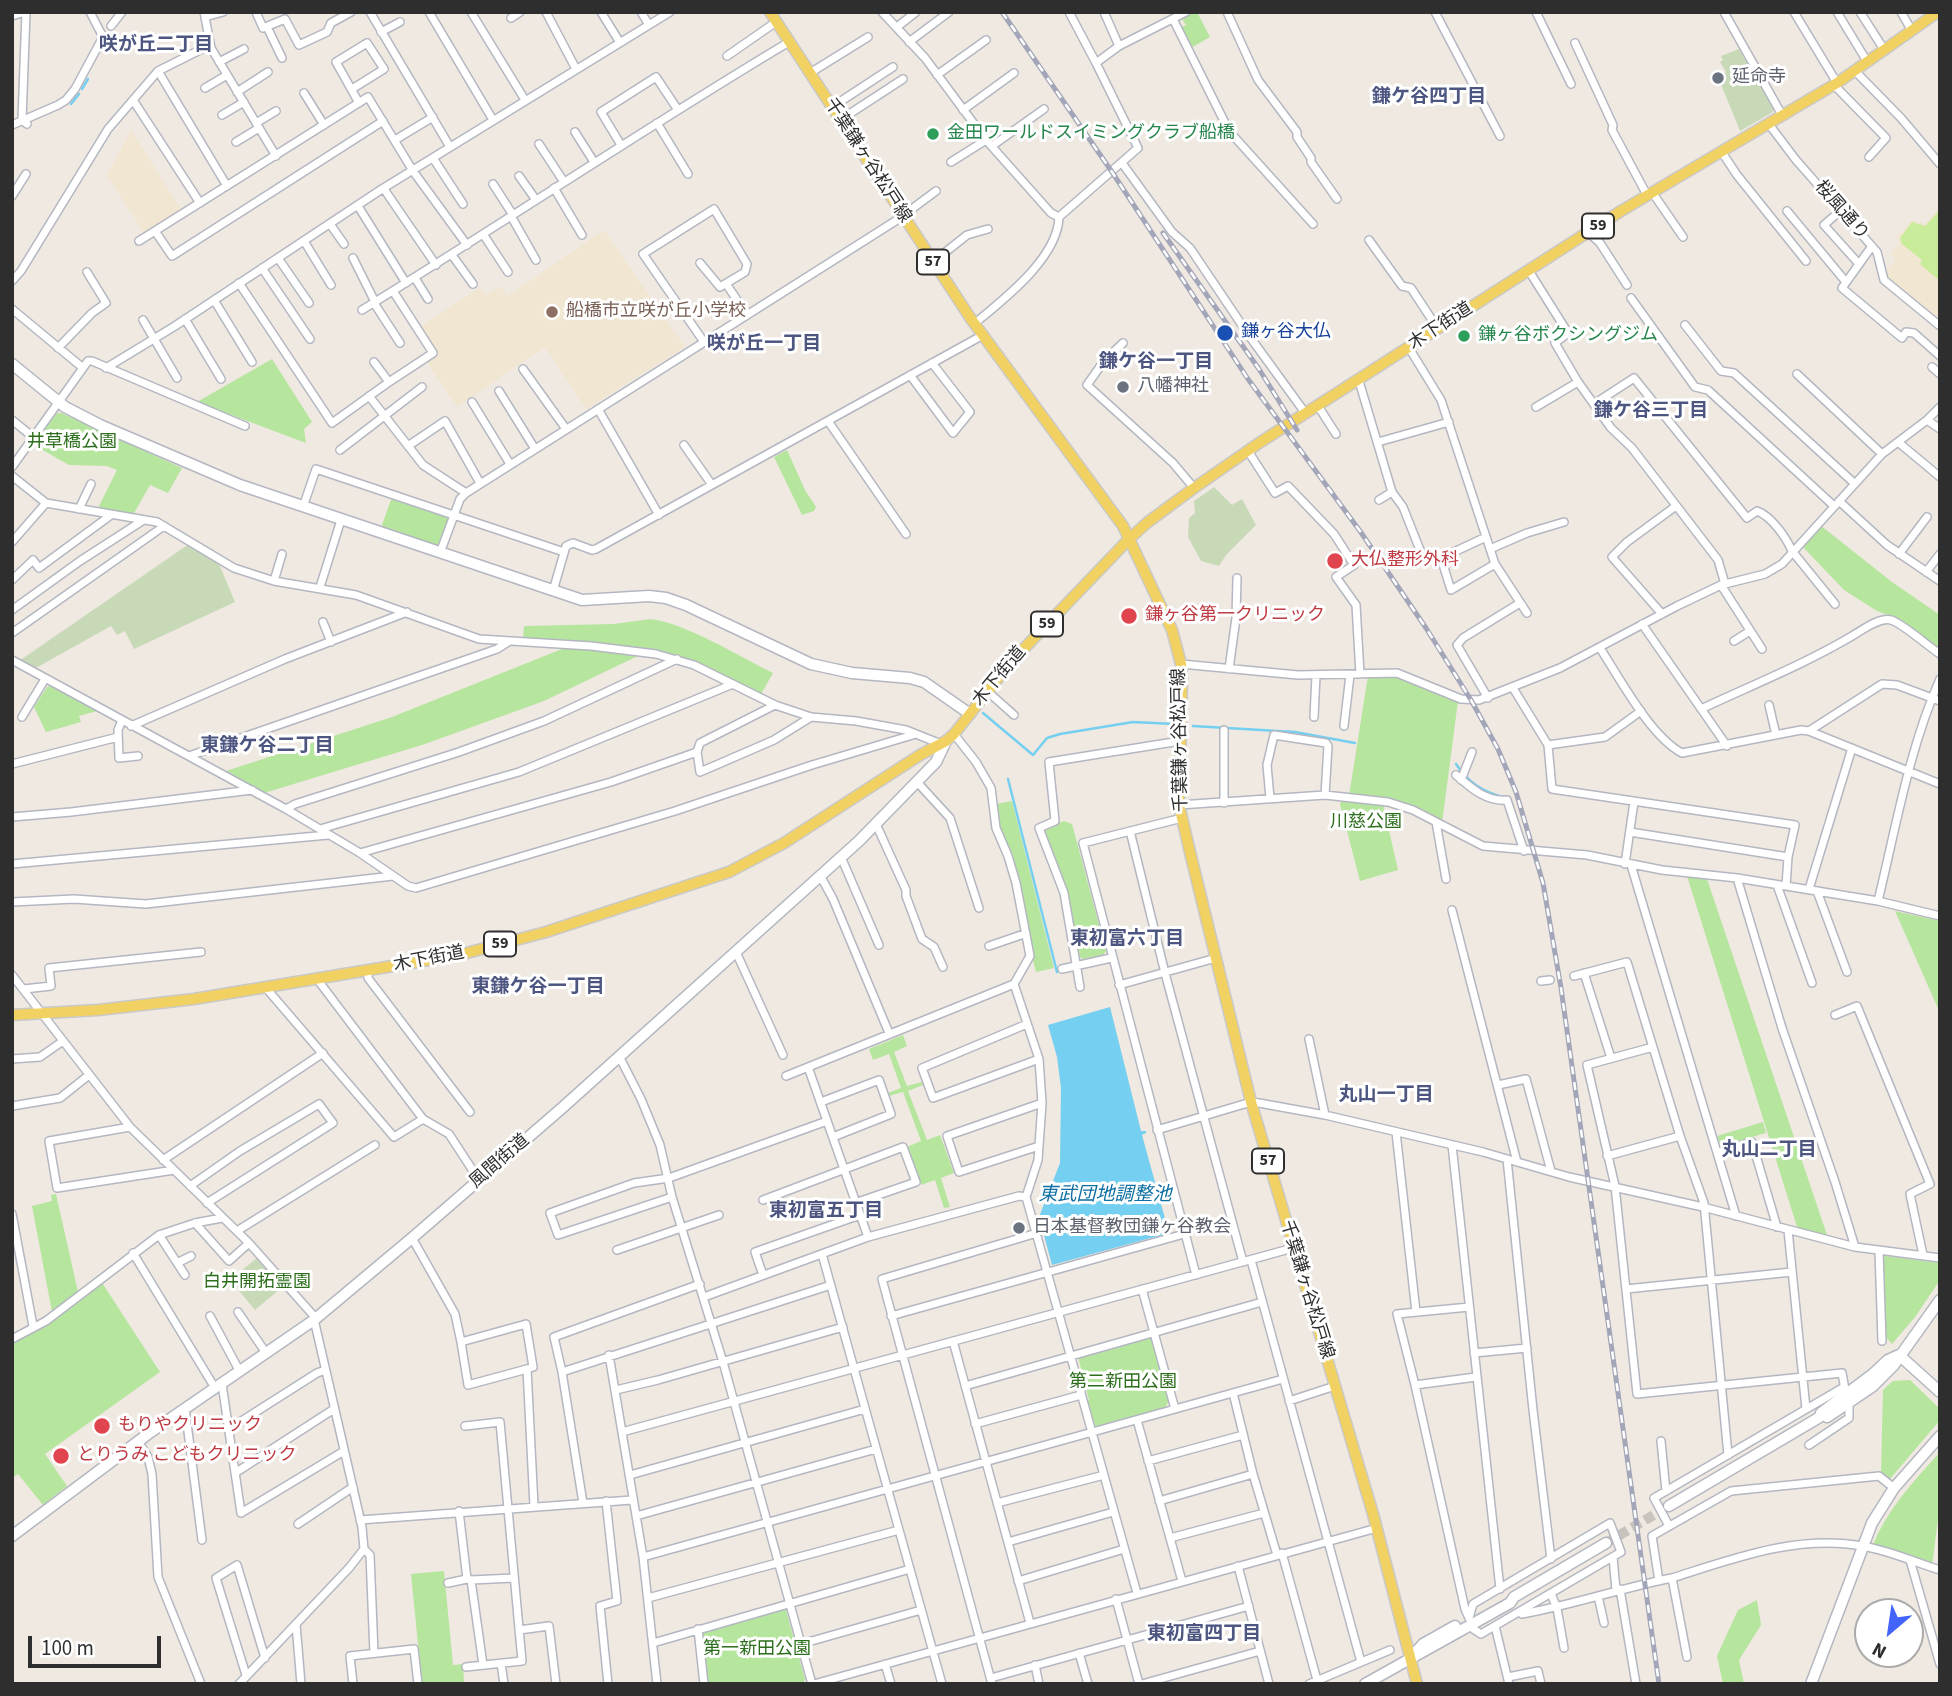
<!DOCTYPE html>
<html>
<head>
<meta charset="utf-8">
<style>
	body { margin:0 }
	#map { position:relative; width:1952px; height:1696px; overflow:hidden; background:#efe9e1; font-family:"Source Sans 3",sans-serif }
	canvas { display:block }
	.frame { position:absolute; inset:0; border:14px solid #2e2e2e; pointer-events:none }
	.north { position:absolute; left:1854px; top:1598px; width:70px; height:70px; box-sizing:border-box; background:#fff; border:2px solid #ababab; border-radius:50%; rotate:209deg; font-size:19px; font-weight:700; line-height:28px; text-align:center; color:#2e2e2e }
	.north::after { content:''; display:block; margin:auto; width:24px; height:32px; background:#4264fb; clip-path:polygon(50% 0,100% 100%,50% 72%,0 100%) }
	.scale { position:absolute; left:28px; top:1636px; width:133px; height:32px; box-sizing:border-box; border:4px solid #2e2e2e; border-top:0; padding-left:9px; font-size:21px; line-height:24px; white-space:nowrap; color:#2e2e2e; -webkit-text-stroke:5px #fff; paint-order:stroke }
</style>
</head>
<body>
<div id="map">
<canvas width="1952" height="1696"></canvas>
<div class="frame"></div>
<div class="north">N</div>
<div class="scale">100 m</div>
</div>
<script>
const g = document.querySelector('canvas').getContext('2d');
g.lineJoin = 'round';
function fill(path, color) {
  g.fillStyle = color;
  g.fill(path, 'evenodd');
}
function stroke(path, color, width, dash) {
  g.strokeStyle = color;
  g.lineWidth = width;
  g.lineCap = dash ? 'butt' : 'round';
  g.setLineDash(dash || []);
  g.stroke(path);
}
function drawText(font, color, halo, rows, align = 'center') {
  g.font = font + ' "Source Sans 3","Noto Sans JP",sans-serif';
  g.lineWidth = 6;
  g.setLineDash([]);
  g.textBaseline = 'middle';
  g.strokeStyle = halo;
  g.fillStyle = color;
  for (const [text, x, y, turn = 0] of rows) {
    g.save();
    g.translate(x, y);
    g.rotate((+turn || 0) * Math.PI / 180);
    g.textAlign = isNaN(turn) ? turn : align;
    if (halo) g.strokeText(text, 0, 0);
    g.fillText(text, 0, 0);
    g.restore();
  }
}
const education = new Path2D(`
	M131,130L182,211L145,234L107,176Z
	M1940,206V324L1886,281L1885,272L1896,259L1890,254L1899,243L1897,237L1912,220L1925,224Z
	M604,230L685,347L586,409L545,347L457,407L426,361L436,352L420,327L480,287L486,295L500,286L508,296Z`);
const green = new Path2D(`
	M1195,12H1197L1210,37L1191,48L1182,27L1186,25L1182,19Z
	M272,359L312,422L304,429L306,443L197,402Z
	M57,413H61L182,468L168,493L150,485L133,515L97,510L117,470L107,466L69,465L34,445Z
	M787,450L805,490L816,507L814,511L802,515L774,457Z
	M392,497L447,516L449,519L440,546L436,547L381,528Z
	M1820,525L1892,582L1940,615V649L1899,619L1877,611L1844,590L1802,546Z
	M650,619C684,622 740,657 773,673L761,694C732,681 703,663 673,655C626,643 571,644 523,640L524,626L614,624Z
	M567,647L642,654L544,701L422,745L264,793L226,771L392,717Z
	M1368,676H1396L1458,701L1442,823L1421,811L1349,796Z
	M50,686L97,711L79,716L81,722L46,732L34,707L47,687Z
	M1342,800L1383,804L1398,870L1360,881L1340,804Z
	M1012,801L1054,968L1036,972L999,831L995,804Z
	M1064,821L1072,824L1106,951L1103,955L1083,959L1080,957L1067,892L1043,832L1044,829Z
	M1687,876H1706L1828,1238L1798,1230Z
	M1895,911L1940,921V1013Z
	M903,1035L907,1046L894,1052L907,1086L922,1082L923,1085L908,1091L927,1140L940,1135L954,1173L941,1178L950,1207L944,1208L935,1180L921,1185L907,1147L921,1141L903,1092L889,1096L888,1093L901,1088L889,1054L873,1060L869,1049Z
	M1763,1122L1766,1133C1750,1137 1739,1143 1724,1148L1721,1146L1717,1136Z
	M56,1194L78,1292L52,1312L32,1206L52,1201L51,1195Z
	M1885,1256L1940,1263V1280L1915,1317L1892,1344L1885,1336L1882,1260Z
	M101,1281L160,1372L45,1454L67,1486L43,1505L18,1474L12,1478V1342Z
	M1149,1338L1153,1341L1169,1400L1164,1410L1096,1428L1093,1426L1087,1401L1089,1400L1078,1357Z
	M1910,1380L1940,1409V1420L1890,1479L1881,1473L1883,1390L1893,1381Z
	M1940,1452V1503L1932,1566L1873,1545C1888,1508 1914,1481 1940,1452Z
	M444,1571L453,1665L463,1664L464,1684H422L411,1574Z
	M1757,1600L1761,1625L1739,1660L1744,1684H1723L1717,1656L1738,1610Z
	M782,1609L786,1610L805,1679L804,1682L708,1684L701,1634L703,1631Z`);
const cemetery = new Path2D(`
	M1739,49L1773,108V112L1740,131L1718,77L1726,72L1720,62L1723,60L1721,56Z
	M1214,487L1232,505L1242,499L1256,525L1226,555L1219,566L1201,561L1188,537L1189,518L1195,513L1194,501Z
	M189,544L219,564L235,602L134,649L125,631L117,635L111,626L34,669L19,661Z
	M258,1257L285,1285L255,1310L230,1280Z`);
const pitch = new Path2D(`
	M1938,212L1940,213V281L1920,264L1922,260L1902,244L1900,238L1912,222L1925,226Z`);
const water = new Path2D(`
	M1110,1007L1141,1131H1146V1133L1142,1135L1169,1233L1052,1265L1039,1217L1060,1163L1061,1088L1057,1057L1048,1025Z`);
const stream = new Path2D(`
	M82,89L88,79
	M71,104L79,94
	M983,713L1033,755L1047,738L1060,734L1133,722L1175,724
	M1193,726L1295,732L1355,743
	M1456,764C1468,782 1482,792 1503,797
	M1008,779L1057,972`);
const secondaryTunnel = new Path2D(`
	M1606,1543L1669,1506`);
const street = new Path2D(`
	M26,12L22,120L27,124
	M204,12L211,48L276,156
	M256,12L263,28L285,19L299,45L327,32L331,23L351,12
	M370,12L450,147
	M429,12L493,120
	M471,12L525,100
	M546,12L576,69
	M601,12L619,41
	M641,12L649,25
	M882,12L925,58L986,140L1051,213L1059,217
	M1069,12L1096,63
	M1104,12L1119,46
	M1227,12L1258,80L1297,132V137L1311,158V162L1337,199
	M1435,12L1500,136
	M1536,12L1571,84
	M1724,12L1782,115
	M1794,12L1837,83
	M1837,12L1868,63
	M1860,12L1885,51
	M1901,12L1912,31
	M12,16L25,12
	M205,17L223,12
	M511,18L520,12
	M1173,19L1229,131L1313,224
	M111,26L122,12
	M267,27L282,58
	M897,27L916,12
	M381,32L400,22
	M909,42L949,12
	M1575,43L1613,125L1612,130L1647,195
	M727,56L776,22
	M219,62L244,49
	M158,71L227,186
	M1855,71L1901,118L1940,164
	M810,73L868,37
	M937,75L986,40
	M1834,85L1886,138L1869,157
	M205,88L227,75
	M352,89L384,69L367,43L336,62L359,103
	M237,92L268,72
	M304,93L324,125
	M133,100L200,203
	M832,107L893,67
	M963,110L1014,73
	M222,115L244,102
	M840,120L903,79
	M256,123L276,111
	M657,123L688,174
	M1768,123L1796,160L1877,252L1884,280L1940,326
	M12,125L58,105L66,100L75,89L103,37L90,12
	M575,132L594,162
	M395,140L433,117
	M236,142L259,128
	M539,144L564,182
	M621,145L601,112L656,77L678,110
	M992,146L1044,109
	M1721,151L1737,175L1806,261
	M433,158L463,204
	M951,162L986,140
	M1122,163L1172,232L1190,248L1250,337L1306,414
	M519,176L536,200
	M493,184L513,215
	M554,188L582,235
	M384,189L436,265
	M1652,192L1683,237
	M12,196L26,174
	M358,206L406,283
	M1841,210L1824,225L1859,264
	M1787,211L1846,282
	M511,216L536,260
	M330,224L344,244
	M155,231L172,256L383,121
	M1588,232L1600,243L1627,285
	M483,234L508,272
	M1369,240L1402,286L1411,288L1438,329
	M139,241L368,97L413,171L467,245
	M304,241L331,285
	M1872,246L1842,288L1902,338L1906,332L1914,333L1940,356
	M452,255L473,284
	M278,258L309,303
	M353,258L375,302
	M933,262L967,235L988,229
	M700,263L720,287L745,272L747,264L714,209L643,254L704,342
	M262,268L310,339
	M1529,271L1568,333L1555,343L1578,382
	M415,278L428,299
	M12,281L21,271L108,129L158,71L210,45
	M239,283L332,423L389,382L374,362
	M727,285L747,315
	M1631,298L1695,387L1708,390L1834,506
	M214,300L252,362
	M374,303L400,343
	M12,309L83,368
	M362,310C505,222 645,128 789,42
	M185,319L221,379
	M980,319C1008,296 1058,256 1059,217L1138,148L1096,63L1119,46L1186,12
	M143,320L177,378
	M1685,325L1721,371L1734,373L1854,483
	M1123,343L1104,361L1087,385L1173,463L1194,488
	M58,348L92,313L106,303L87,272
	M1409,348L1441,400L1495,564L1527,613
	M1932,367L1940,374
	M106,368L175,326L382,189L670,12
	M523,369L566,429
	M1797,374L1882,454
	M910,375L953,433L970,412L932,363
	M1359,381L1392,492L1403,507L1420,550
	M389,382L433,353L393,291
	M499,391L535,449
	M369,396L423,465L466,493
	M472,402L510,464
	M1594,404L1634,378L1747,518L1757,511C1771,516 1786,537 1792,551L1835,604
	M1318,406L1336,434
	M1536,407L1578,382L1611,428L1632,448L1718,560L1725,584
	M598,409L659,515
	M12,420L33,437
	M1927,420L1940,429
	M828,421L906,534
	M1378,442L1449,422
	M1898,442L1940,477
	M684,445L712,485
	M408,446L445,421L480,483
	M340,450L422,387
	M1248,451L1275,493L1288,486L1334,534L1354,565L1336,577L1356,605L1360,674
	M12,467L88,361H92L245,426
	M12,476L46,503L157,522L234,568L274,581L356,595L479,639L591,646L656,654L694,665L775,705L811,717L856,721L906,730L941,744
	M1379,500L1392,492
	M1839,501L1887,545L1940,581
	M303,507L316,469L564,552
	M79,509L91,484
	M1486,537L1441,558L1451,590L1495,564
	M12,542L46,503
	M1490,549L1527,533L1564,522
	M440,553L460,499L466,493L897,220L936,191
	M1899,554L1927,517
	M1926,572L1940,554
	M12,580L33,560L39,568L111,515
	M274,581L282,554
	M1721,585L1762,649
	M320,587L341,520
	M553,591L566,546L573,543L592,550L596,549L983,335
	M12,610L80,561L142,521
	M1662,614L1612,557L1627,542L1676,506
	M323,622L331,642
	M1642,624L1727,746
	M12,633L164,526
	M1734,641L1750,631
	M1600,648C1620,679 1651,737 1682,753L1801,730L1809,731L1882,684L1897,685L1940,701
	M12,660L286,809L360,853L408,886L416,888L675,811L812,765L916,734
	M1181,664L1298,675L1397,673L1461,699L1479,700L1560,668L1677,606L1721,585L1765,574L1782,564L1882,454L1927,420L1940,407
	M1229,669L1236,618L1237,578
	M1513,688L1548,745L1552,789L1795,825L1788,857L1786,886
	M987,691L1014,715
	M1488,698L1457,645L1463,638L1520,603
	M1769,705L1776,735
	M1701,709C1752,685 1803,665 1852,636C1861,631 1879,617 1891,620C1902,623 1929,647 1940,654
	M22,717L45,679
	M1314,717L1316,676
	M122,720L118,730L119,758L138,756
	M131,726L285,659L407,612
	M1344,726L1350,675
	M1809,731L1940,784
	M954,734L976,762L991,788L996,828L1008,856L1016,883L1030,956L1014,984
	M1548,745L1605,737L1641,711
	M697,752L700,743L775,705
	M189,756L497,649L508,642
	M12,764L118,737
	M1456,775C1471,788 1486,802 1507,800L1524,851
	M1461,780L1472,752
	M917,782L950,818L979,908
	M1270,798L1267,765L1274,735L1326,743L1328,746L1325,795
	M1224,803V730
	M1179,805L1325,795L1388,802L1413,810L1483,846L1587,855L1662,870L1737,878L1878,901L1940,916
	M286,809L295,804L459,752L544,721L677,659
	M12,817L71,812L252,790
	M1182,818L1083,843L1196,1275
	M1436,822L1446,879
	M876,824L906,890V896L922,939L934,947L943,967
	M320,829L519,772L733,684
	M1130,831L1165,973L1243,1262
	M1630,832L1788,857
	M360,853L611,782L697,752L700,772L774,740L811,717
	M841,857L879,945
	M12,864L328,835
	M1625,864L1634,802
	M1631,865L1736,1216
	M821,877L833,899L889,1033
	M1737,878L1782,1028L1835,1182L1855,1247
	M1777,885L1812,983
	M1809,889L1852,748
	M1817,891L1847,972
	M1878,901C1896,827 1909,749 1940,679
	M12,902L74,899L146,904L393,876
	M1452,910L1517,1162
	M989,946L1024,934
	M736,952L783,1055
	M1062,969L1111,958
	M368,971V978L470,1112
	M1584,973L1611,1058
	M12,975L130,1127L249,1243L313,1315L362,1527L364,1549L349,1568L239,1684
	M1574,976L1627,962L1680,1136L1704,1203L1728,1455
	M317,979L423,1119L449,1134L479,1180
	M1541,981L1550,980
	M1119,985L1216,958
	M1080,987L1064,893L1039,828L1055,821L1049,762L1180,741
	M266,988L394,1137L423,1119
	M24,989L51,986L49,968L201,952
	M1835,1015L1857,1006L1930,1184L1910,1194L1923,1255
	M1027,1024L922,1068L933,1098L1039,1059
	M1309,1039L1325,1115
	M1653,1047L1587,1065L1615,1186L1637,1394L1842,1373L1846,1395
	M619,1056L641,1099L660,1145L672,1197L723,1362L812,1684
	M12,1059L40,1057L63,1041
	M808,1067L868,1237
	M786,1076L1014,984L1039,1059L1042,1103L1038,1160L1026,1197L1137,1593
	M1498,1085L1526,1079L1551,1171
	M821,1102L879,1080L891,1114L833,1137
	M12,1106L60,1098L89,1075
	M130,1127L49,1141L57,1188L174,1170
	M1157,1130L1251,1102L1259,1103L1325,1115L1483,1152L1569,1177L1703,1207L1855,1247L1940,1258
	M1396,1132L1416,1312
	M1452,1145L1500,1589
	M1039,1146L959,1172L947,1136L1042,1103
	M1719,1152L1752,1142L1777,1227
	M1607,1156L1680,1136
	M1507,1159L1533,1410L1551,1559
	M163,1160L323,1053
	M190,1186L240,1151L319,1104L333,1123L207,1203
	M672,1197L558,1235L550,1213L634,1183L669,1178L827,1121
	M763,1200L903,1147L916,1182L855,1203
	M12,1214L33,1326
	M195,1223L229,1261L249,1243
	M1788,1230L1806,1409
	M237,1231L375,1145
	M159,1235L185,1275
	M412,1238L455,1314L461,1342
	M617,1250L719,1215
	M1879,1251L1882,1341
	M133,1253L215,1388
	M822,1254L942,1684
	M1251,1260L1361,1662
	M177,1263L191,1256
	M763,1275L755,1252L860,1215
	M1142,1289L1175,1409
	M1626,1289L1792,1272
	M704,1297L868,1237L1019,1196L1026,1197
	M1469,1307L1397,1314L1415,1385L1465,1609L1469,1618
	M238,1312L266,1353
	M210,1316L240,1372
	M891,1316L1184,1234
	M12,1339L46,1321L159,1235L195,1223L222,1218
	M953,1341L1030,1623
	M1474,1353L1527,1348
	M609,1355L643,1557L657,1684
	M527,1369L468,1385L461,1342L526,1324L533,1367L527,1369L534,1506
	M562,1372L831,1285
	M222,1384L241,1513L344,1451
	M1415,1385L1476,1377
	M965,1386L1262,1302
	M616,1390L658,1380L843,1327
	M1233,1393L1253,1474L1277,1555
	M1289,1401L1335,1386
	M185,1408L202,1540
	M1137,1420L1182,1581
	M975,1424L1081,1395
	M465,1426L500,1422L522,1661L466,1667
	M229,1429L317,1373L325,1370
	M622,1432L1293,1248
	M1661,1441L1666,1491
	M139,1443L148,1457L152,1474L158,1577L201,1684
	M1809,1445L1849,1418V1403
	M1148,1461L1243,1435
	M235,1473L334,1409
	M630,1475L865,1409
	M606,1501L617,1601L600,1606L608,1684
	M1159,1501L1253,1474
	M583,1503L562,1372L554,1337L700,1284
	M997,1503L1104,1475
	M459,1511L467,1579L471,1580L483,1665
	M636,1516L876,1449
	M360,1520L632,1500
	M298,1524L353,1487
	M1669,1526L1654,1498L1844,1387
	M1170,1538L1264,1513
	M1008,1542L1113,1512
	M364,1549L370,1555L374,1653
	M1282,1553L1317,1680
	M643,1557L1283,1379
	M1613,1557L1616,1590
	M1910,1560L1940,1664
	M1238,1566L1269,1684
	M471,1580L514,1578
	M1018,1581L1124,1549
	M1659,1581L1652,1536L1731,1491L1879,1476L1894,1488
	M448,1583L467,1579
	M1620,1589L1636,1684
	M1551,1594L1557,1608L1564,1648
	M1598,1596L1604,1623
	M648,1598L899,1530
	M1116,1599L1139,1684
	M1522,1614C1573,1605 1621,1588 1672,1578
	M296,1624L301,1684
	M1469,1626L1481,1634L1621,1552L1610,1523L1473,1604L1469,1618
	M1495,1626L1509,1684
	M698,1629L704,1684
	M519,1630L549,1626L556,1684
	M653,1643L910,1569
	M801,1644L921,1610
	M1079,1653L1088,1684
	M1687,1657L1672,1578C1732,1559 1798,1534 1862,1546C1888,1550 1914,1562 1940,1570
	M501,1663L504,1684
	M885,1664L891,1684
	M1035,1665L1039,1684
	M246,1675L216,1578L237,1565L265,1658
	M1508,1677L1538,1671L1541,1684
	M991,1678L1249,1606
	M353,1684L350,1656L414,1649L418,1684
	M814,1684L1377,1528
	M992,1684L882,1279L1037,1233
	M1142,1684L1260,1651
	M1309,1684L1390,1650`);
const secondary = new Path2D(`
	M12,364L65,407L100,425L240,485L582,600L649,596L666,598L686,605L811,664L852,673L910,678L924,682L970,714
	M1899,1355L1940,1392
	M1827,1417L1873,1386L1893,1366L1940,1300
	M1669,1506L1820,1417L1821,1413L1873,1374L1888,1360L1899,1355
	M12,1536L148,1434L314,1320L412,1238L562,1108L859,841L936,762L946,741
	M1414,1654L1423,1644L1455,1626
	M1365,1684L1510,1603L1514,1597L1606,1543
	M1811,1684L1872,1523L1894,1488L1940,1436`);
const primary = new Path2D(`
	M770,12L971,319L1123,526L1172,630L1181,664L1182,680L1179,805L1189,848L1251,1102L1373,1514L1417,1684
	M12,1015L98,1010L194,999L459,955L546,932L729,872L784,843L920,755L946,741L954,734L1011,662L1129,539L1148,522L1194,488L1259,443L1621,211L1837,83L1938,12`);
const rail = new Path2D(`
	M1002,12L1112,172L1248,379L1360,531L1426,628L1471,700L1498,749L1516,792L1543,883L1561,988L1659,1684
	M1163,233L1259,369L1297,430`);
const markers = [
	[1718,78,7,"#6b7280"],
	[933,134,7,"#2e9e5b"],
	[552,312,7,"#8d6e63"],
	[1225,333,9,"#1a4fb4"],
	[1464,336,7,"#2e9e5b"],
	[1123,387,7,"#6b7280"],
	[1335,561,9,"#e0444e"],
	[1129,616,9,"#e0444e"],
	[1019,1228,7,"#6b7280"],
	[102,1426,9,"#e0444e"],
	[61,1456,9,"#e0444e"]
];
const shields = [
	[1598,226,32],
	[933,262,32],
	[1047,624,32],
	[500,944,32],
	[1268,1161,32]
];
const shieldNames = [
	["59",1598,226],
	["57",933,262],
	["59",1047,624],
	["59",500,944],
	["57",1268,1161]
];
const worshipNames = [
	["延命寺",1732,78],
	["八幡神社",1137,387],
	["日本基督教団鎌ヶ谷教会",1033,1228]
];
const leisureNames = [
	["金田ワールドスイミングクラブ船橋",947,134],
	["鎌ヶ谷ボクシングジム",1478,336]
];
const streetNames = [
	["千葉鎌ヶ谷松戸線",867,161,57],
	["桜風通り",1841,211,49],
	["木下街道",1441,327,-33],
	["木下街道",1000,677,-50],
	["千葉鎌ヶ谷松戸線",1181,740,-91],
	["木下街道",429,960,-11],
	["風間街道",500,1162,-41],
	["千葉鎌ヶ谷松戸線",1306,1290,73]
];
const educationNames = [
	["船橋市立咲が丘小学校",566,312]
];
const transitNames = [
	["鎌ヶ谷大仏",1241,333]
];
const parkNames = [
	["井草橋公園",72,443],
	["川慈公園",1366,823],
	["白井開拓霊園",257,1283],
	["第二新田公園",1123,1383],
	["第一新田公園",757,1650]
];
const healthNames = [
	["大仏整形外科",1351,561],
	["鎌ヶ谷第一クリニック",1145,616],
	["もりやクリニック",118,1426],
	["とりうみ こどもクリニック",77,1456]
];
const neighbourhoodNames = [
	["咲が丘二丁目",156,46],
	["鎌ケ谷四丁目",1429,98],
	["咲が丘一丁目",764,345],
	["鎌ケ谷一丁目",1156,363],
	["鎌ケ谷三丁目",1651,412],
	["東鎌ケ谷二丁目",267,747],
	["東初富六丁目",1127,940],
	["東鎌ケ谷一丁目",538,988],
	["丸山一丁目",1386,1096],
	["丸山二丁目",1769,1151],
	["東初富五丁目",826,1212],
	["東初富四丁目",1204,1635]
];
const waterNames = [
	["東武団地調整池",1105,1196]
];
fill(education, '#f0e6d1');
fill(green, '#b6e59e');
fill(cemetery, '#c8d9b8');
fill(pitch, '#c9ec9a');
fill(water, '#75cff0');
stroke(stream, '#75cff0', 2.5);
stroke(secondaryTunnel, '#c8c4bd', 10, [10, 5]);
stroke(street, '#b4b7c1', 10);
stroke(secondary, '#b4b7c1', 13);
stroke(primary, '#c9c9c9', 13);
stroke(street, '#fff', 7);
stroke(secondary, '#fff', 10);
stroke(primary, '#f2d163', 10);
stroke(rail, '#a3a6b8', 5);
stroke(rail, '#fff', 2.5, [8]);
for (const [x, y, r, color] of markers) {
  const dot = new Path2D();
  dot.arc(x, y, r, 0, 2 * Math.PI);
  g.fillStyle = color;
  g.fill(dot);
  stroke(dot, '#fff', 2.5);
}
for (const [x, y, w] of shields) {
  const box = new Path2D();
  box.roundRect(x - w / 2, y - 12.5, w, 25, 5);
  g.fillStyle = '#fff';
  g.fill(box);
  stroke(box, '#2e2e2e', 2);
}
drawText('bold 16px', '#2e2e2e', null, shieldNames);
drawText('18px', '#5b616d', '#fff', worshipNames, 'left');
drawText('18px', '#27864d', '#fff', leisureNames, 'left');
drawText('18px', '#2e2e2e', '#fff', streetNames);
drawText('18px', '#785e54', '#fff', educationNames, 'left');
drawText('18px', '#164399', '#fff', transitNames, 'left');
drawText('18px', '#2c6e1b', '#fff', parkNames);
drawText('18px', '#be3a42', '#fff', healthNames, 'left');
drawText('bold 19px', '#4d5680', '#fff', neighbourhoodNames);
drawText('italic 19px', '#0d6fa3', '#fff', waterNames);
</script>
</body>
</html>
